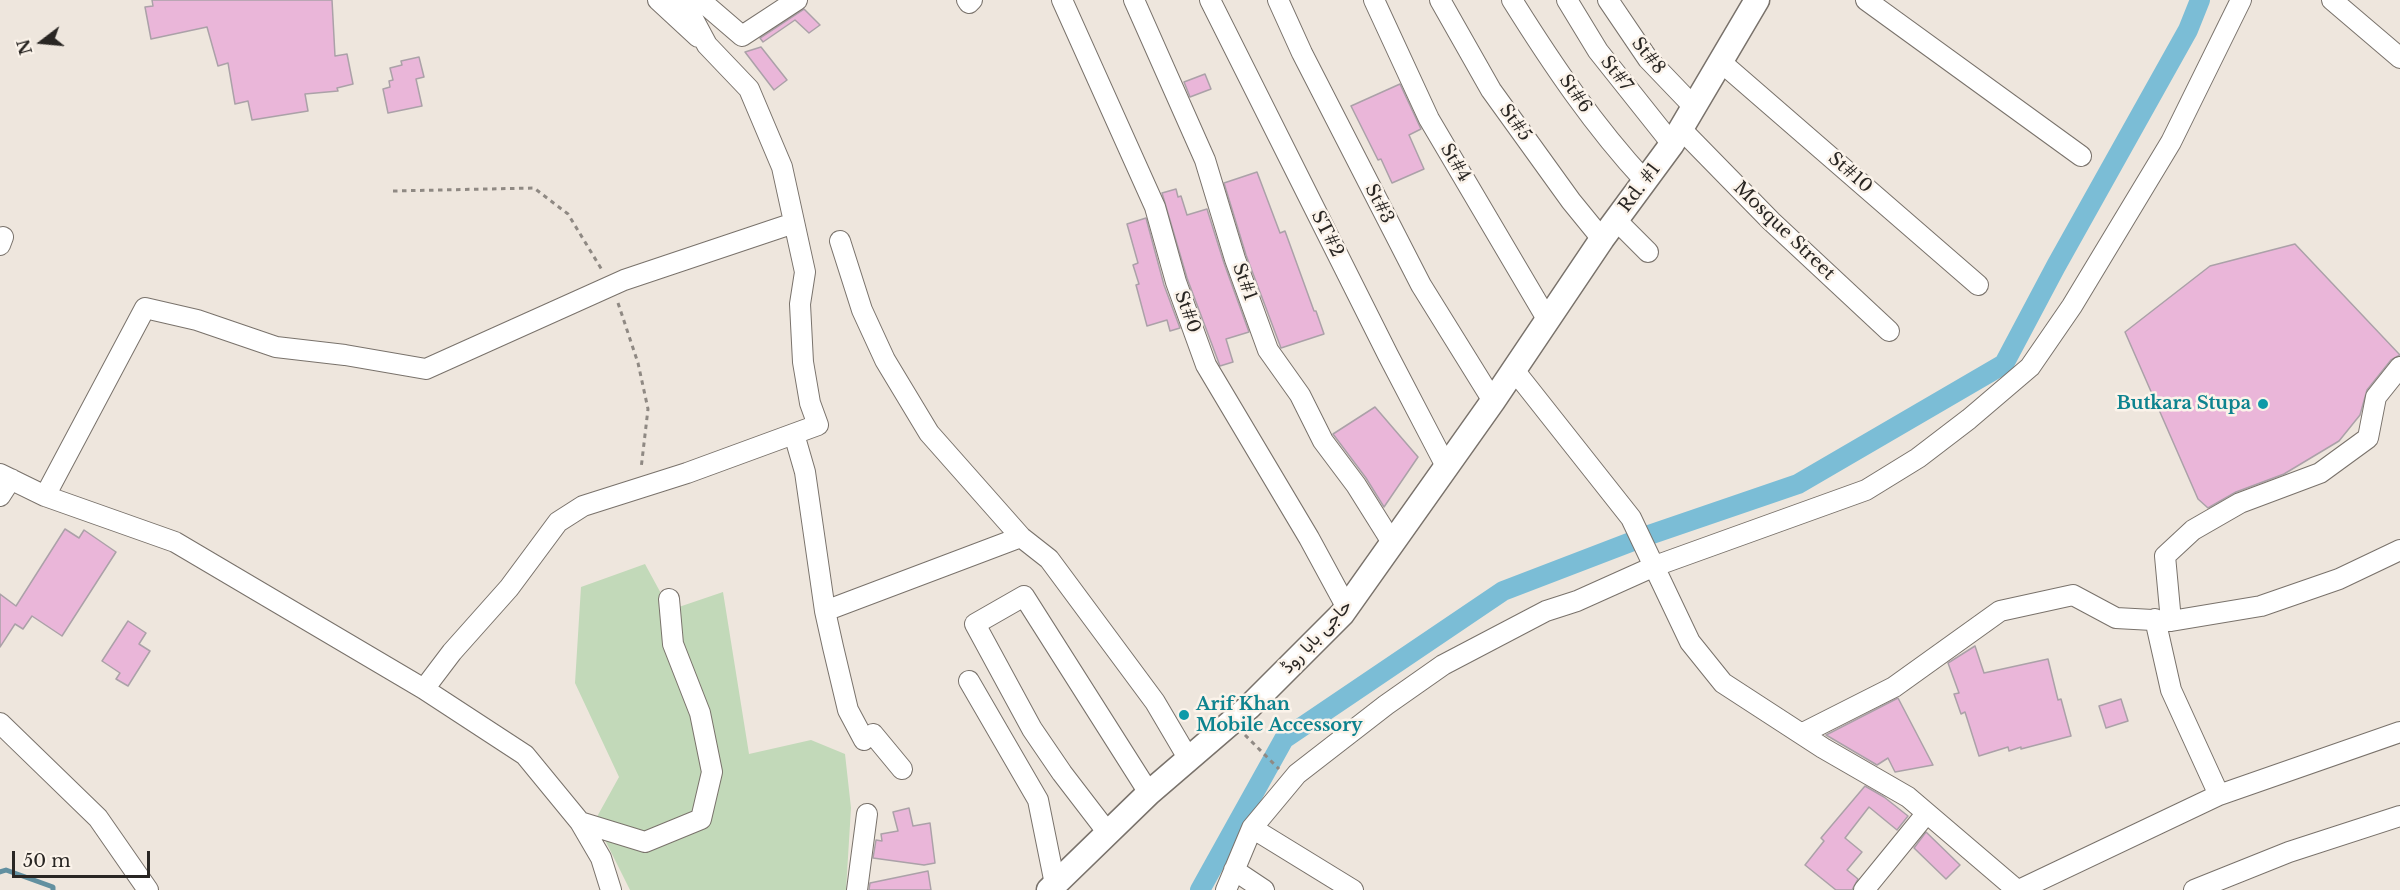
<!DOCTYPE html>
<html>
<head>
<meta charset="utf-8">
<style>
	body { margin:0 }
	#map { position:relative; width:2400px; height:890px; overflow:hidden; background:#eee6dd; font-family:"Libre Baskerville",serif }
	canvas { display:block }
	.north { position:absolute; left:12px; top:12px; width:60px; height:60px; -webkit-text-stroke:4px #fbf3ea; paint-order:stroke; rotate:254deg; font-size:16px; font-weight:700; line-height:24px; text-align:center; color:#292623 }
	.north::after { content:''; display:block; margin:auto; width:21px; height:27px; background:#292623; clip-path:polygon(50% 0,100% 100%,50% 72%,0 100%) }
	.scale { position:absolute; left:12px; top:851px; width:138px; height:27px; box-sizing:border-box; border:3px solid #292623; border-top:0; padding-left:8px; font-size:18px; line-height:21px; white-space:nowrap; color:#292623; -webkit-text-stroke:4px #fbf3ea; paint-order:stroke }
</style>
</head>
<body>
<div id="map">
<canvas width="2400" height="890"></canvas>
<div class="north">N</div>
<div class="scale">50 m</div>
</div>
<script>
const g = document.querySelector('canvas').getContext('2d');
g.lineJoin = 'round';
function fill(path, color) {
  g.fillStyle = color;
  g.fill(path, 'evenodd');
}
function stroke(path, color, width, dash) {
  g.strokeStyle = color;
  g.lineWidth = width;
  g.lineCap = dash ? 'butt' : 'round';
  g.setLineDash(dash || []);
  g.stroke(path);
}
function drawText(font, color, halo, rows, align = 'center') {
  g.font = font + ' "Libre Baskerville",Vazirmatn,serif';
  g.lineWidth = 5;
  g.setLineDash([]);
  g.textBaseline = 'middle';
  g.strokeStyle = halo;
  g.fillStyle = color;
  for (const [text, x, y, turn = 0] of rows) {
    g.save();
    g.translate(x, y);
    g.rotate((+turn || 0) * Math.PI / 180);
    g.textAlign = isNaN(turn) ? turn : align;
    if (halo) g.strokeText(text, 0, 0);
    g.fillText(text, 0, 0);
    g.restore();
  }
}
const green = new Path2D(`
	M645,564L670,610L723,592L749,754L811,740L845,754L851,808L846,890H630L604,838L593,824L619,777L575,683L581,587Z`);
const stream = new Path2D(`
	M0,872L6,870L53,887V890`);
const canal = new Path2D(`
	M1200,890L1284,739L1503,591L1649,535L1798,484L2004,364L2056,266L2188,30L2200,0`);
const building = new Path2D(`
	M152,0H332L335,56L347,54L353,84L337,88L338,91L305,94L308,111L252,120L248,101L235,104L228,63L218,66L207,27L151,39L145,7L153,6Z
	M804,9L820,25L809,33L795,20L763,42L760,38Z
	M761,47L787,80L774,90L745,52Z
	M419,57L424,77L416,79L422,106L388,113L383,89L390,87L389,81L393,80L390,68L402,65L401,61Z
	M1205,74L1211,89L1190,97L1184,82Z
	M1400,84L1421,129L1409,135L1424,169L1392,183L1381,159L1378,160L1351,106Z
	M1257,172L1280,233L1285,231L1314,311H1316L1324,334L1281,348L1246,255L1224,183Z
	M1176,189L1178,197L1181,196L1187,215L1207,209L1224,263L1249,332L1226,339L1233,362L1220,366L1187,278L1162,193Z
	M1146,218L1164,285L1180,328L1170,331L1167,320L1147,326L1136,285L1139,284L1133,265L1138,263L1127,224Z
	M2295,244L2400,355L2391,360L2367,390L2360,415L2339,441L2284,474L2236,492L2208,508L2198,499L2125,332L2210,266Z
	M1375,407L1418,457L1384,507L1366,478L1333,434Z
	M65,529L79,538L84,530L116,552L62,636L32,616L23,629L15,624L0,647V594L16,606Z
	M128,621L146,633L139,644L150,651L128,686L116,679L120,673L102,661Z
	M1975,646L1984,673L2048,659L2058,700L2061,699L2071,736L2021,749V747L2009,751L2008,747L1979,756L1965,712L1961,714L1954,694L1959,693L1948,663Z
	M1898,698L1933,765L1895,772L1888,758L1877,765L1826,735Z
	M2121,699L2128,721L2106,728L2099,706Z
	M1865,786L1884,797L1908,816L1897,830L1869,807L1845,838L1862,852L1847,870L1858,879L1852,890H1836L1805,865L1824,841L1821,838Z
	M909,808L913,826L930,823L935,863L924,865L873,858L876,840L882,841L881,834L898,831L893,812Z
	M1926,832L1960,865L1946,879L1914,848Z
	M928,871L931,890H869L870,883Z`);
const path = new Path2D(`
	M393,191L534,188L568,214L602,270
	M618,303L638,363L648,409L641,469
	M1245,735L1279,769`);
const minor = new Path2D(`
	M658,0L698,37
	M700,0L742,36L797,0
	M967,0L969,3L972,0
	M1062,0L1155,207L1176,282L1206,365L1309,538L1347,608
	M1134,0L1205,160L1235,259L1268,350L1300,395L1323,441L1356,485L1393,544
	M1210,0L1388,355L1447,468
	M1278,0L1302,53L1421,285L1493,401
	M1374,0L1429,119L1547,319
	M1440,0L1491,90L1571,201L1602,239
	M1512,0C1552,64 1594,126 1645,181
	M1567,0L1598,51L1672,144
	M1608,0L1648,59L1694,107
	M1866,0L2081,156
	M2332,0L2400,58
	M1721,62L1978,285
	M1681,129L1771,221L1889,331
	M1616,220L1648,252
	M840,241L862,310L885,360L929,433L1021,537L1049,559L1155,702L1188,758
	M0,245L3,237
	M1514,370L1631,518L1690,642L1723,683L1823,748L1908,797L2017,890
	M794,434L805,472L825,611L833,647L848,710L864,740
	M0,474L45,496L175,542L424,689L525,755L580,822L601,858L611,890
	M0,496L11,479
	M45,496L145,308L197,320L276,347L345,355L426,369L624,280L794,223
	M825,611L1021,537
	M2155,619L2171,690L2219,795
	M2171,621L2165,556L2193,530L2240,503L2320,473L2368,438L2376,397L2400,367
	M969,681L1038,800L1055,884
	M424,689L452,652L509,588L558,522L583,506L687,473L818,425L810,403L803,362L800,304L805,272L782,167L749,89L707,45L683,0
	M0,723L98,818L148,890
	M1803,733L1894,687L2000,611L2073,595L2116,618L2171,621L2261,606L2339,579L2400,550
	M873,734L902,769
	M580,822L645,842L701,819L712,772L700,713L673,644L669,599
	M1252,828L1353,890
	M1108,833L1062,773L1032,729L975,624L1024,596L1149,793
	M1234,870L1264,890
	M857,890L867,814
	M1226,890L1252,828L1297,774L1386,705L1443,665L1546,611L1577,601L1655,566L1866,490L1918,458L1969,419L2030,367L2072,306L2171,142L2241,0
	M1864,890L1926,814
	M2019,890L2219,795L2400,732
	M2194,890L2289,852L2400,816`);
const major = new Path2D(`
	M1049,890L1149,793L1249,707L1342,614L1493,401L1602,239L1672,144L1757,0`);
const markers = [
	[2263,404,6,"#0f9aa8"],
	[1184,715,6,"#0f9aa8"]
];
const streetNames = [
	["St#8",1648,56,51],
	["St#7",1616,74,52],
	["St#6",1575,94,55],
	["St#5",1515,123,54],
	["St#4",1455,163,59],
	["St#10",1850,173,41],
	["Rd. #1",1640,188,-53],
	["St#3",1379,204,63],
	["Mosque Street",1784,231,44],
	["ST#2",1327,234,63],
	["St#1",1244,282,70],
	["St#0",1187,312,70],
	["حاجی بابا روڈ",1317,637,-47]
];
const cultureNames = [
	["Butkara Stupa",2251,404],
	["Arif Khan",1196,705,"left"],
	["Mobile Accessory",1196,726,"left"]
];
fill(green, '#c2d9b9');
stroke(stream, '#6290a0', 5);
stroke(canal, '#7bbdd6', 20);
fill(building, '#eab6d9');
stroke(building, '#aba1a8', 1.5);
stroke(minor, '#79726b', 22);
stroke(major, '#79726b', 27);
stroke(path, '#8f8983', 3, [4.5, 4.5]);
stroke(minor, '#fff', 20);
stroke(major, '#fff', 24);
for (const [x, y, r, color] of markers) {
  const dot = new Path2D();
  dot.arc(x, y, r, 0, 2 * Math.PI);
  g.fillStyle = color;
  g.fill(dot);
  stroke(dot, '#fbf3ea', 2);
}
drawText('18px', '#292623', '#fbf3ea', streetNames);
drawText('bold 18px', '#0d838f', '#fbf3ea', cultureNames, 'right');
</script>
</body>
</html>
